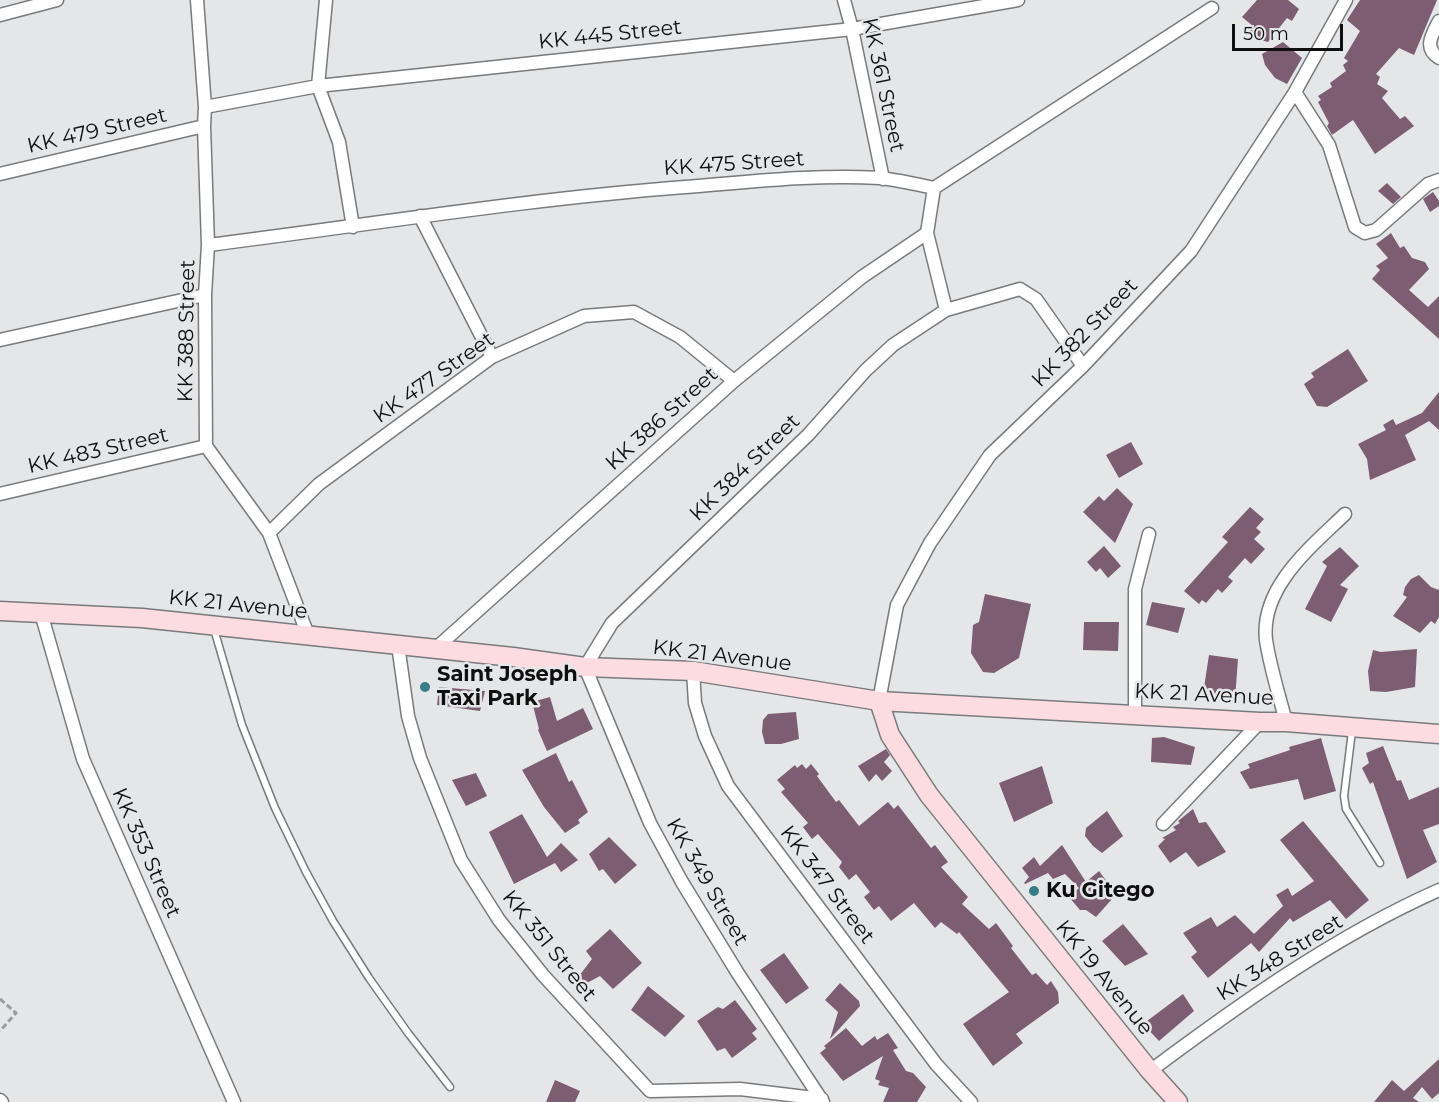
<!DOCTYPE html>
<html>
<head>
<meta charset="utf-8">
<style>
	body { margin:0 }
	#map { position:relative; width:1439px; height:1102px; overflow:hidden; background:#e4e6e8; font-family:Montserrat,sans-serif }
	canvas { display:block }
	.scale { position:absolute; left:1232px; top:24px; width:111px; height:27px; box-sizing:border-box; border:3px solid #0f0f10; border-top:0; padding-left:8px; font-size:18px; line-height:21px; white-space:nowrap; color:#0f0f10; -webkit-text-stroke:4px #e4e6e8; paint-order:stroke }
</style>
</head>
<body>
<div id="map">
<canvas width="1439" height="1102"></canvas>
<div class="scale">50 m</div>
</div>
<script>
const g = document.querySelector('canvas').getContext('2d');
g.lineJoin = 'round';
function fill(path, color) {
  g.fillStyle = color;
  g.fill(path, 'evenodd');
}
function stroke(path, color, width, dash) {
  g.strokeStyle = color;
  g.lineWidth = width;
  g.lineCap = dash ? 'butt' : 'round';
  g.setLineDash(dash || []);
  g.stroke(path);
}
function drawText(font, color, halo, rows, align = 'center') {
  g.font = font + ' Montserrat,sans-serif';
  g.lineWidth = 5;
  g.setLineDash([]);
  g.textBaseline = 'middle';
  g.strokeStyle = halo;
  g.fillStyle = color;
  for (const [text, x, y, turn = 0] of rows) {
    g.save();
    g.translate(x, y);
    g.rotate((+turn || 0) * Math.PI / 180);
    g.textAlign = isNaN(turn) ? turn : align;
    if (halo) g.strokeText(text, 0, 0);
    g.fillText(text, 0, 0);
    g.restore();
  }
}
const building = new Path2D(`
	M1257,0H1288L1299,9L1292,21L1287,18L1268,42L1257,39L1248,31L1253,26L1242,17Z
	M1360,0H1437L1414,55L1399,48L1376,74L1380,77L1377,84L1388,91L1382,98L1400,119L1405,116L1414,126L1375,154L1353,120L1332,135L1327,126L1329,123L1318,102L1321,100L1318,96L1332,87L1330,83L1346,71L1343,65L1348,61L1344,58L1360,31L1347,20Z
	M1283,42L1302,58L1287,84L1275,78L1265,65L1262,54Z
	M1387,183L1401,197L1393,204L1378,191Z
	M1433,192L1439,201V206L1430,212L1423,199Z
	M1391,233L1400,248L1404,246L1412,258L1425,262L1429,269L1409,290L1428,307L1439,296V339L1372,279L1380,270L1376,266L1388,258L1376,244Z
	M1348,349L1368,381L1327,407L1317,406L1304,384L1314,377L1311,373Z
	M1439,392V430L1429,421L1405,435L1416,460L1370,480L1367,459L1358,444L1386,430L1383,425L1393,419L1396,425L1422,413Z
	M1131,442L1143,464L1119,478L1106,455Z
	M1117,488L1133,504L1115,543L1083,512L1099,496L1104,501Z
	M1250,507L1264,519L1256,528L1261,532L1254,539L1265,549L1251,564L1245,558L1228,577L1233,581L1222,593L1218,589L1206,603L1202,600L1199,604L1184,591L1228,542L1222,537Z
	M1104,546L1121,566L1108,578L1100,568L1096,572L1087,562Z
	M1340,547L1359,566L1340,585L1348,589L1331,622L1305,609L1327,566L1322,562Z
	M1419,575L1431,587L1439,590V617L1435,624L1431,621L1420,633L1393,616L1407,597L1403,595L1405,587L1411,579Z
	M985,594L1031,604L1019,658L994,673L983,672L971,653L973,625L979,622Z
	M1152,602L1185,608L1178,633L1146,625Z
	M1084,622H1119L1118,651L1083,650Z
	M1417,649L1415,687L1386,692L1370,691L1368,671L1373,650L1381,652Z
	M1209,655L1238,659L1235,699L1203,694Z
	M439,687L485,691L480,711L437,705Z
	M550,697L557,721L583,708L593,729L547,751L538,730L539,729L532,702Z
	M796,712L799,739L781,744H765L762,732L763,720L768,714Z
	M1164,737L1195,747L1191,765L1151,762L1152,738Z
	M1321,738L1336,791L1304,800L1298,779L1250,789L1240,772L1250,768L1248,764L1290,750L1289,747Z
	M1383,746L1397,781L1401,780L1409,800L1439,787V824L1423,830L1437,862L1407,879L1373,782L1370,784L1362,768L1369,763L1366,753Z
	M886,749L890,755L884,762L892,771L882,781L876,774L869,782L858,766Z
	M556,753L569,782L572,780L588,812L578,820L580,823L565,833L544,807L522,770Z
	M802,764L806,769L811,764L819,774L817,776L836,802L839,800L859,826L888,802L894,809L898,805L931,848L935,845L948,862L941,867L968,897L962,904L989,929L996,923L1013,946L1011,948L1032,975L1036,973L1047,985L1051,981L1058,992L1059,1003L1016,1034L1023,1043L993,1066L963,1024L1009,992L959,932L957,934L941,922L935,928L914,903L891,921L879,906L874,910L864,897L870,892L856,874L849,880L839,867L842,862L818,834L812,839L803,827L808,823L781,792L785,789L777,780L795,765L797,768Z
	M1042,766L1053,803L1014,822L999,783Z
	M476,773L487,796L466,806L452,780Z
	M1193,809L1199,823L1206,822L1226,852L1198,867L1186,852L1170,863L1158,846L1165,839L1162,838L1176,830L1173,827L1180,823L1178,821Z
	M1107,811L1123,836L1102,853L1093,846L1085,836L1086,828Z
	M522,814L547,857L561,843L578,860L561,872L555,863L514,884L489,832Z
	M1303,821L1369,900L1346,919L1330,900L1293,922L1290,918L1259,952L1251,943L1208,978L1191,957L1197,952L1183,933L1211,917L1217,927L1235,915L1254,934L1283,906L1276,895L1288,888L1292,896L1314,881L1280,840Z
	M609,837L637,865L615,884L603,869L599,871L589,854Z
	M1062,845L1086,882L1099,871L1108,883L1103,889L1113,898L1096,917L1086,910H1080L1069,897L1079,888L1065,874L1053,879L1048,873L1025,884L1024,883L1029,877L1022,868L1034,857L1040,866Z
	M1123,924L1148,954L1125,966L1102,941Z
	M610,929L642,963L613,989L600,976L585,984L579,976L592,959L586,951Z
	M784,953L809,988L786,1004L760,970Z
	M840,983L859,1001L860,1006L830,1039L838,1012L825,1000Z
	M648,986L685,1016L665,1037L631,1010Z
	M1183,994L1194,1011L1159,1041L1143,1024Z
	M735,1000L757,1029L752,1033L757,1039L732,1058L725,1048L717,1051L697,1021L718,1007L723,1009Z
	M846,1028L862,1046L875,1036L877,1040L888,1033L898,1048L893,1050L906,1071L913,1073L926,1087L917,1102H883L889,1088L878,1085L880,1081L875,1079L883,1056L843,1081L820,1053L826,1048L824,1046Z
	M1439,1059V1093L1432,1099L1422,1087L1413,1098L1419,1102H1374L1392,1080L1404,1091Z
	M555,1080L580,1091L575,1102H546Z`);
const path = new Path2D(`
	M0,999L16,1013L0,1031`);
const lane = new Path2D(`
	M214,629L242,725L275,808L306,872L333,921L369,978L408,1033L450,1087
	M1352,731L1344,796L1346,809L1380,863`);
const street = new Path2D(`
	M197,0L205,107L204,126L208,245L205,295L206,446L269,533L308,635
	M326,0L318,86L339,142L353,227
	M844,0L852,29L883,179
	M0,15L57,0
	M1439,21C1432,35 1423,48 1439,58
	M1295,92L1329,145L1355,227L1365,233L1376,230L1428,184L1439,180
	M205,107L318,86L852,29L1018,0
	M0,174L204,126
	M934,188L927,233L946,310L1020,289L1036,299L1083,366
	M420,216L492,357
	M208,245C368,225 526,199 685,187C750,182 815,174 880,178C898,180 916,184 934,188L1212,8
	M0,340L205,295
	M0,494L206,446
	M269,533L319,484L492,357L584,316L634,312L680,337L734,381
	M41,613L83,759L234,1102
	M398,645L408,716L420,758L461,860L499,920L543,975L650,1091L740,1089L822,1099
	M435,649L734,381L862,277L927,233
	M693,671L695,703L705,736L728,786L936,1064L971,1102
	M879,701L897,605L930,543L990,455L1083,366L1191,251L1295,92L1346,0
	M1135,715V589L1149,534
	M1286,722C1279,695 1270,667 1266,640C1260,587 1312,546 1345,514
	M1163,824L1260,722
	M1150,1071C1240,1004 1335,936 1439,890
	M0,1100L2,1102
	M823,1102L737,972L682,882L650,823L585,667L612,623L808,435L866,370L893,345L946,310`);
const secondary = new Path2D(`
	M0,611L142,618L513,657L585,667L693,671L879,701L1260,722H1286L1439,734
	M879,701L890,735L929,795L1150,1071L1178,1102`);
const markers = [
	[425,687,6,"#367d88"],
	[1034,891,6,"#367d88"]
];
const streetNames = [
	["KK 445 Street",610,35,-6],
	["KK 361 Street",883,85,78],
	["KK 479 Street",97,131,-13],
	["KK 475 Street",734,164,-4],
	["KK 388 Street",187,331,-89],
	["KK 382 Street",1085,333,-46],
	["KK 477 Street",434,378,-35],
	["KK 386 Street",662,419,-42],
	["KK 483 Street",98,451,-13],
	["KK 384 Street",745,468,-44],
	["KK 21 Avenue",238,605,6],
	["KK 21 Avenue",722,656,7],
	["KK 21 Avenue",1204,695,3],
	["KK 353 Street",146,853,66],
	["KK 349 Street",707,882,60],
	["KK 347 Street",827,885,53],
	["KK 351 Street",549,946,51],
	["KK 348 Street",1280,958,-32],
	["KK 19 Avenue",1104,978,51]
];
const poiNames = [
	["Saint Joseph",437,675],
	["Taxi Park",437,699],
	["Ku Gitego",1046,891]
];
fill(building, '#7c5d72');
stroke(lane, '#787a7c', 9);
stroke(street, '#787a7c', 15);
stroke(secondary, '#787a7c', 21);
stroke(path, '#9b9d9e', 3, [6, 3]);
stroke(lane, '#fff', 6);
stroke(street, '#fff', 12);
stroke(secondary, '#fddce1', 18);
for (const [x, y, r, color] of markers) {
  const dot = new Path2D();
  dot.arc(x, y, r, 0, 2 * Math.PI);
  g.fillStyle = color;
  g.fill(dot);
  stroke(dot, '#e4e6e8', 2);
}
drawText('21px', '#0f0f10', '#e4e6e8', streetNames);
drawText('bold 21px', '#0f0f10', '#e4e6e8', poiNames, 'left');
</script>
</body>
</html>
